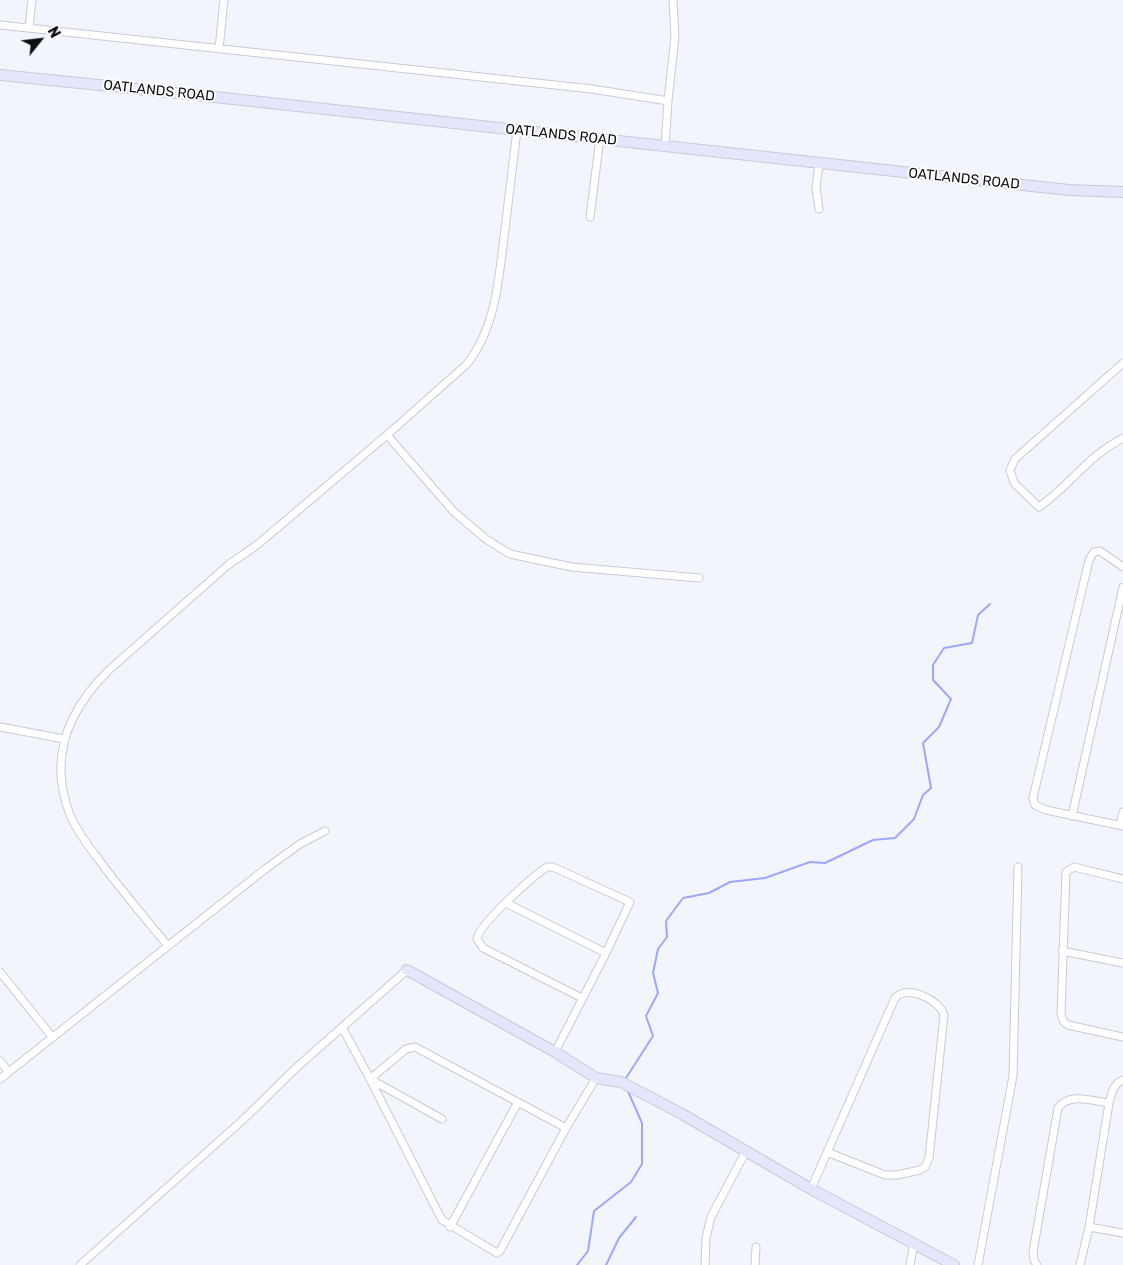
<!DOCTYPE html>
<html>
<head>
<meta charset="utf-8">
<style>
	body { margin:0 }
	#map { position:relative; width:1123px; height:1265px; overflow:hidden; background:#f3f5fd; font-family:Rubik,sans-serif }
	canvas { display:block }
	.north { position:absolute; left:15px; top:15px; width:50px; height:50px; -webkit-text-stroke:4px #fff; paint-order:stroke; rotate:61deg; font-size:14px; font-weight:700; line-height:20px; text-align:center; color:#0e0f12 }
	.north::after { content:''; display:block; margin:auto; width:18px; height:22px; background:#0e0f12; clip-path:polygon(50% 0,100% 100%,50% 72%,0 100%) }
</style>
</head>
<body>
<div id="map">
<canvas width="1123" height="1265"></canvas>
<div class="north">N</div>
</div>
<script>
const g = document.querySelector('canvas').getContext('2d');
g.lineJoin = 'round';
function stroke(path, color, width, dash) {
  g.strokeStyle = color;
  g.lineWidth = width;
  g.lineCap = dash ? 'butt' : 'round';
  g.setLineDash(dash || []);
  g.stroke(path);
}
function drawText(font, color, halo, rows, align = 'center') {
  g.font = font + ' Rubik,sans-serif';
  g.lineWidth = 4;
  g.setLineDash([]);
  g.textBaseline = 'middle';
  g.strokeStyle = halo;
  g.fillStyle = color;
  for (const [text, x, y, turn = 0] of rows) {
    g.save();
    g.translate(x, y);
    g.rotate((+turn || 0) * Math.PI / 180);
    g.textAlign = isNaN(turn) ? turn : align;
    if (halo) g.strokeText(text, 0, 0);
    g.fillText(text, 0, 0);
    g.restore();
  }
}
const stream = new Path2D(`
	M626,1078L653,1036L646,1016L658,993L653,973L658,949L667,937L666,921L683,898L709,893L730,882L765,878L810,862L825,863L873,840L895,838L914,819L923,795L931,788L923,743L939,727L951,699L933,680V665L944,648L972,643L978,615L990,604
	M577,1265L588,1251L594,1211L631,1182L642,1164V1123L627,1089
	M606,1265L619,1238L636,1217`);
const street = new Path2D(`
	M0,25L592,89L668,101
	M29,28L32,0
	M219,49L224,0
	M665,147L668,101L675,36L673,0
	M819,209L816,188L819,164
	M590,217L600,138
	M1123,363L1015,459L1010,470L1014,483L1039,507C1071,485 1086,457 1123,438
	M387,435L454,512L486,539L510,554L572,567L699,578
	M1123,567L1100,551L1094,552L1089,560L1033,798L1035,805L1046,810L1123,826
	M0,727L64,739
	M1072,816L1123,587
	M1120,825L1123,812
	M1123,879L1074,867L1066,872L1061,1014L1064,1022L1068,1025L1123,1037
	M506,903L606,953
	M168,946C145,918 121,890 99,860C88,846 77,831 70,815C48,758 68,710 109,670L228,565L257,545L387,435L467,364C497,326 499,275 505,229C509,196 513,163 517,130
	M1062,951L1123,963
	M0,972L53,1038
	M342,1027L370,1079L442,1220L497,1253L500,1251L566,1128L596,1078
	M555,1052L606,953L630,902L553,867H547C533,876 478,925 477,939L483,948L582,998
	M0,1061L9,1072
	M0,1079L264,870L300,844L325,831
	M442,1119L370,1079L406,1049L415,1047L566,1128
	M811,1189L895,998C907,984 940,1000 944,1015L929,1158L925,1167L920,1170L897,1175H885L827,1152
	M450,1227L518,1102
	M1089,1227L1123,1233
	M80,1265L245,1118L297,1067L407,970
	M705,1265L706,1238L711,1217L746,1151
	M755,1265L756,1247
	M910,1265L914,1243
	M978,1265L1013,1076L1018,867
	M1037,1265L1034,1260L1033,1252L1058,1108C1070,1092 1092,1101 1109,1103
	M1080,1265L1089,1227L1109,1103C1112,1093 1113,1084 1123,1080`);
const secondary = new Path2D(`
	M0,75L178,93L1069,190L1123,192
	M407,970L555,1052L596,1078L621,1082L682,1114L811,1189L954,1265`);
const streetNames = [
	["OATLANDS ROAD",159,91,6],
	["OATLANDS ROAD",561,135,6],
	["OATLANDS ROAD",964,179,6]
];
stroke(stream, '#9ea7fb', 2);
stroke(street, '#c9cad5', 9);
stroke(secondary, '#c9cad5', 12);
stroke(street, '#fff', 7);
stroke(secondary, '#e4e6fc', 10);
drawText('14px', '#0e0f12', '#fff', streetNames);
</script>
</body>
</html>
